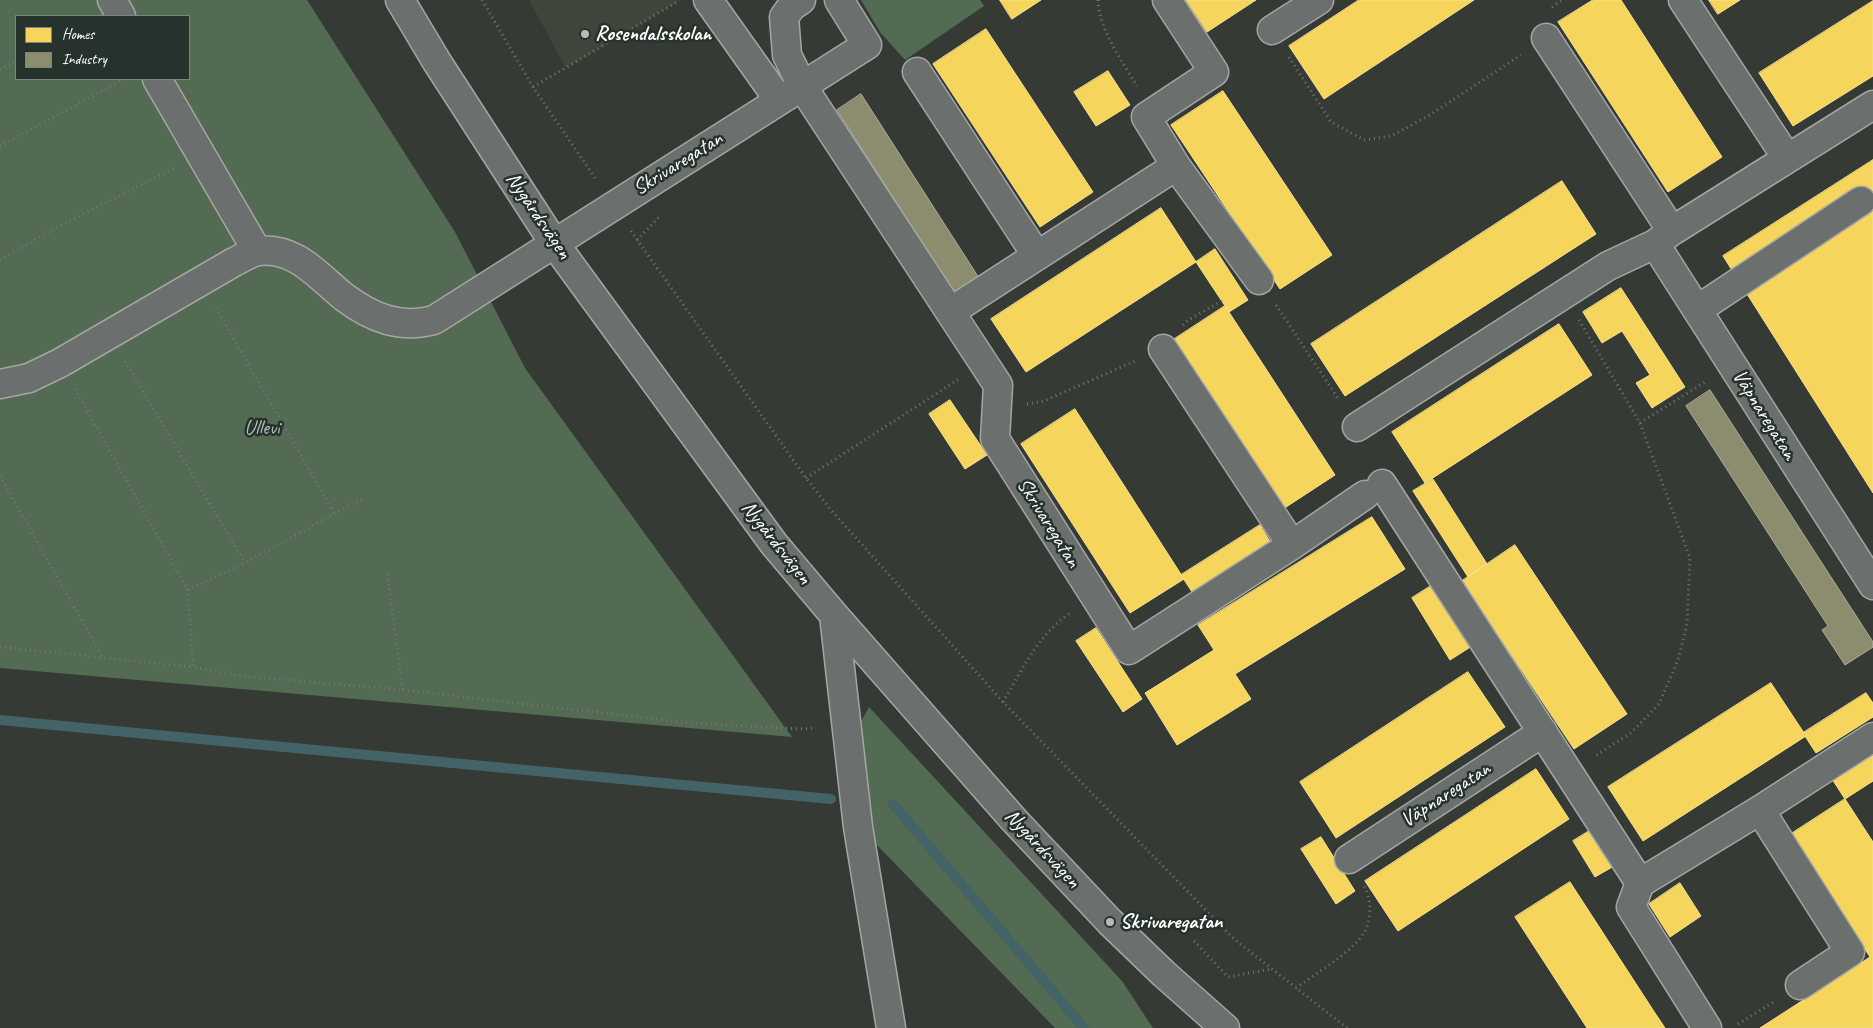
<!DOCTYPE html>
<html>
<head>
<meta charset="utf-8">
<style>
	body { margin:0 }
	#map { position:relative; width:1873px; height:1028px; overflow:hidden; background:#353a35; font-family:Caveat,sans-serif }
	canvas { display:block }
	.legend { position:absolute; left:15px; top:15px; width:175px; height:65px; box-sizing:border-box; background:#26332d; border:1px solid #7d8581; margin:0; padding:6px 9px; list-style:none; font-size:15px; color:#fff }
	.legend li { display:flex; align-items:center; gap:10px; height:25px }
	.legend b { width:25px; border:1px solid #7d8581 }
</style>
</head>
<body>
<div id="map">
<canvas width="1873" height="1028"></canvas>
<ul class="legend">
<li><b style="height:14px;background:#f6d55c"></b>Homes</li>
<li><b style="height:14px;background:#8c8c6e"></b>Industry</li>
</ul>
</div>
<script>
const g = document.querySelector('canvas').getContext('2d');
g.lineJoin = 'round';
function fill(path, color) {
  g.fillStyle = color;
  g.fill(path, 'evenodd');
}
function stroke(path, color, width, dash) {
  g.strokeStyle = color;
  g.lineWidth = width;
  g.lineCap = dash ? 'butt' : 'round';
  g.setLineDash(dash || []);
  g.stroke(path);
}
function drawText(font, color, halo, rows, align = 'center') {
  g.font = font + ' Caveat,sans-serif';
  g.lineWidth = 5;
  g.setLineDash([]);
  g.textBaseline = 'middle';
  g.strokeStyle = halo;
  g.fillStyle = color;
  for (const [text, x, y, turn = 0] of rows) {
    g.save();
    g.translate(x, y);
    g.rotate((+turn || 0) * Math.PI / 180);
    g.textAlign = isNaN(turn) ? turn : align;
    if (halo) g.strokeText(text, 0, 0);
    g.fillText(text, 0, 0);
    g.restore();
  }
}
const built = new Path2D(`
	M529,0H681L566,68Z`);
const green = new Path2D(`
	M0,0H307L455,232L525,368L792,737L0,668ZM16,16H189V79H16Z
	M861,0H980L984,6L905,60L880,32Z
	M869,707L1122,981L1153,1028H1055L873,841L858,727Z`);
const homes = new Path2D(`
	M1000,0H1041L1012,19Z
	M1186,0H1256L1207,32Z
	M1359,0H1474L1324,99L1289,46Z
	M1593,0H1621L1722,157L1668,192L1558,22Z
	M1709,0H1740L1718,14Z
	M1873,1V76L1793,126L1759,73Z
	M986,29L1093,192L1040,227L933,64Z
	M1108,71L1130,105L1096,126L1074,92Z
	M1223,91L1332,255L1280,289L1171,125Z
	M1873,160V493L1723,256Z
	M1562,181L1596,234L1345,396L1311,344Z
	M1161,208L1196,262L1026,372L991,319Z
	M1215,249L1248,300L1229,312L1196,262Z
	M1621,288L1685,387L1652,408L1636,383L1650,375L1622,331L1602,343L1583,312Z
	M1225,306L1335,475L1280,511L1170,342Z
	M1559,324L1592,375L1425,483L1392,432Z
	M950,400L987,455L965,469L929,414Z
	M1075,409L1184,579L1130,613L1021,444Z
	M1433,479L1487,564L1468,577L1413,491Z
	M1372,517L1405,569L1235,674L1251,699L1177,745L1145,693L1214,650L1198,625Z
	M1260,525L1272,545L1194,595L1181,575Z
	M1515,545L1627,714L1574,749L1462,581Z
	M1434,584L1472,646L1450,660L1412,598Z
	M1096,628L1142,699L1123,712L1076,641Z
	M1468,672L1505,727L1336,838L1300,782Z
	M1771,683L1806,736L1643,841L1608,787Z
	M1866,693L1873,703V717L1816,753L1803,733Z
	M1873,753V781L1845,799L1832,779Z
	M1536,769L1569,819L1398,931L1365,881Z
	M1845,799L1873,842V1028H1760L1870,957L1791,834Z
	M1591,830L1614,866L1595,877L1573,841Z
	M1321,837L1355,891L1336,904L1301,849Z
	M1570,882L1653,1010L1665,1028H1587L1515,917Z
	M1680,883L1701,916L1670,937L1649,904Z`);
const industry = new Path2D(`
	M861,94L979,278L955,293L837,110Z
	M1710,390L1873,642V647L1845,665L1822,630L1828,626L1686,406Z`);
const stream = new Path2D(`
	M0,720L831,799
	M893,804L1084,1028`);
const path = new Path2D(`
	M482,0L533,87L597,181
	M1098,0C1099,30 1122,61 1137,86
	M1552,7L1562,0
	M1289,57L1331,122L1364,140L1391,136L1430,115L1521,55
	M0,70L16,61
	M533,87L677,2
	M0,146L124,79
	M631,231L806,478L831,510L1003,702L1234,939L1347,1028
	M637,240L659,217
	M0,260L52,230L174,168
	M1276,305L1339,400
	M216,308L334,513
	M1579,320L1640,423L1690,558L1687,624L1678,660L1659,704L1632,732L1594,757
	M1183,325L1188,320L1222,301
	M125,361L245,563
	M75,389L188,590L193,667L242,676L403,690L387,572
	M1027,404L1044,401L1135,361
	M1640,423L1705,382
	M0,476L103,658
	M806,478L959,379
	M188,590L245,563L365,497
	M0,647L193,667
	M403,690L690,723L800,729L816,728
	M1003,702C1022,670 1038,635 1069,614
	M1194,941L1228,977L1271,969
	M1296,988C1315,974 1350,954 1363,934C1372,921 1372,899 1364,886
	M1738,1024L1775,1001`);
const minor = new Path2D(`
	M112,0L121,16
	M400,0L437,62L554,243L774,544L834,615L1014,820L1110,922L1164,974L1225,1028
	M708,0L779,100
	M801,0L792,6L784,17L787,55L802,86L998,385L995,439L1129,650L1292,545L1365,495
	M1167,0L1214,72L1146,117L1176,166L1259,280
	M1683,0L1787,158
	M1272,30L1319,0
	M1546,38L1672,231
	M917,72L1037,256
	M157,79L257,251
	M1655,244L1873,585
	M1697,310L1861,201
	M950,312L1176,166
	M1163,349L1292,545
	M0,384L29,378L60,363L234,262C241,259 250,252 258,251C295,246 319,277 344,297C372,318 400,329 434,320L867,45L839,0
	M1357,427L1608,266L1655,244L1672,231L1873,105
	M1382,484L1640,883L1631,907L1707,1028
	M834,615L858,827L891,1028
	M1760,810L1850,952L1800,985
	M1349,859L1543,732
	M1640,883L1760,810L1873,737`);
const markers = [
	[585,34,5,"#b8bab8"],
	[1110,922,5,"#b8bab8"]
];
const poiNames = [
	["Rosendalsskolan",595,34],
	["Skrivaregatan",1120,922]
];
const streetNames = [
	["Skrivaregatan",678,164,-32],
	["Nygårdsvägen",538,216,56],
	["Väpnaregatan",1764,415,58],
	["Skrivaregatan",1048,523,58],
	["Nygårdsvägen",776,543,52],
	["Väpnaregatan",1446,795,-33],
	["Nygårdsvägen",1042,849,47]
];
const parkNames = [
	["Ullevi",262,428]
];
fill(built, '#40453b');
fill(green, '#536a53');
fill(homes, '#f6d55c');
stroke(homes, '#f9e28d', 1);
fill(industry, '#8c8c6e');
stroke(industry, '#aeae9a', 1);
stroke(stream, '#446367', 10);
stroke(minor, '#a4a6a4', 31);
stroke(path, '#757776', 3, [1, 4]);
stroke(minor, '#6b6f6d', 28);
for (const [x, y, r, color] of markers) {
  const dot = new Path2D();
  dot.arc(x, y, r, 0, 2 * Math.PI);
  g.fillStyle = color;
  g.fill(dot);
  stroke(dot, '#26332d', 2);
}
drawText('bold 21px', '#fff', '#26332d', poiNames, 'left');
drawText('21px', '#fff', '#26332d', streetNames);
drawText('21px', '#b4c0b4', '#26332d', parkNames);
</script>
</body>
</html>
